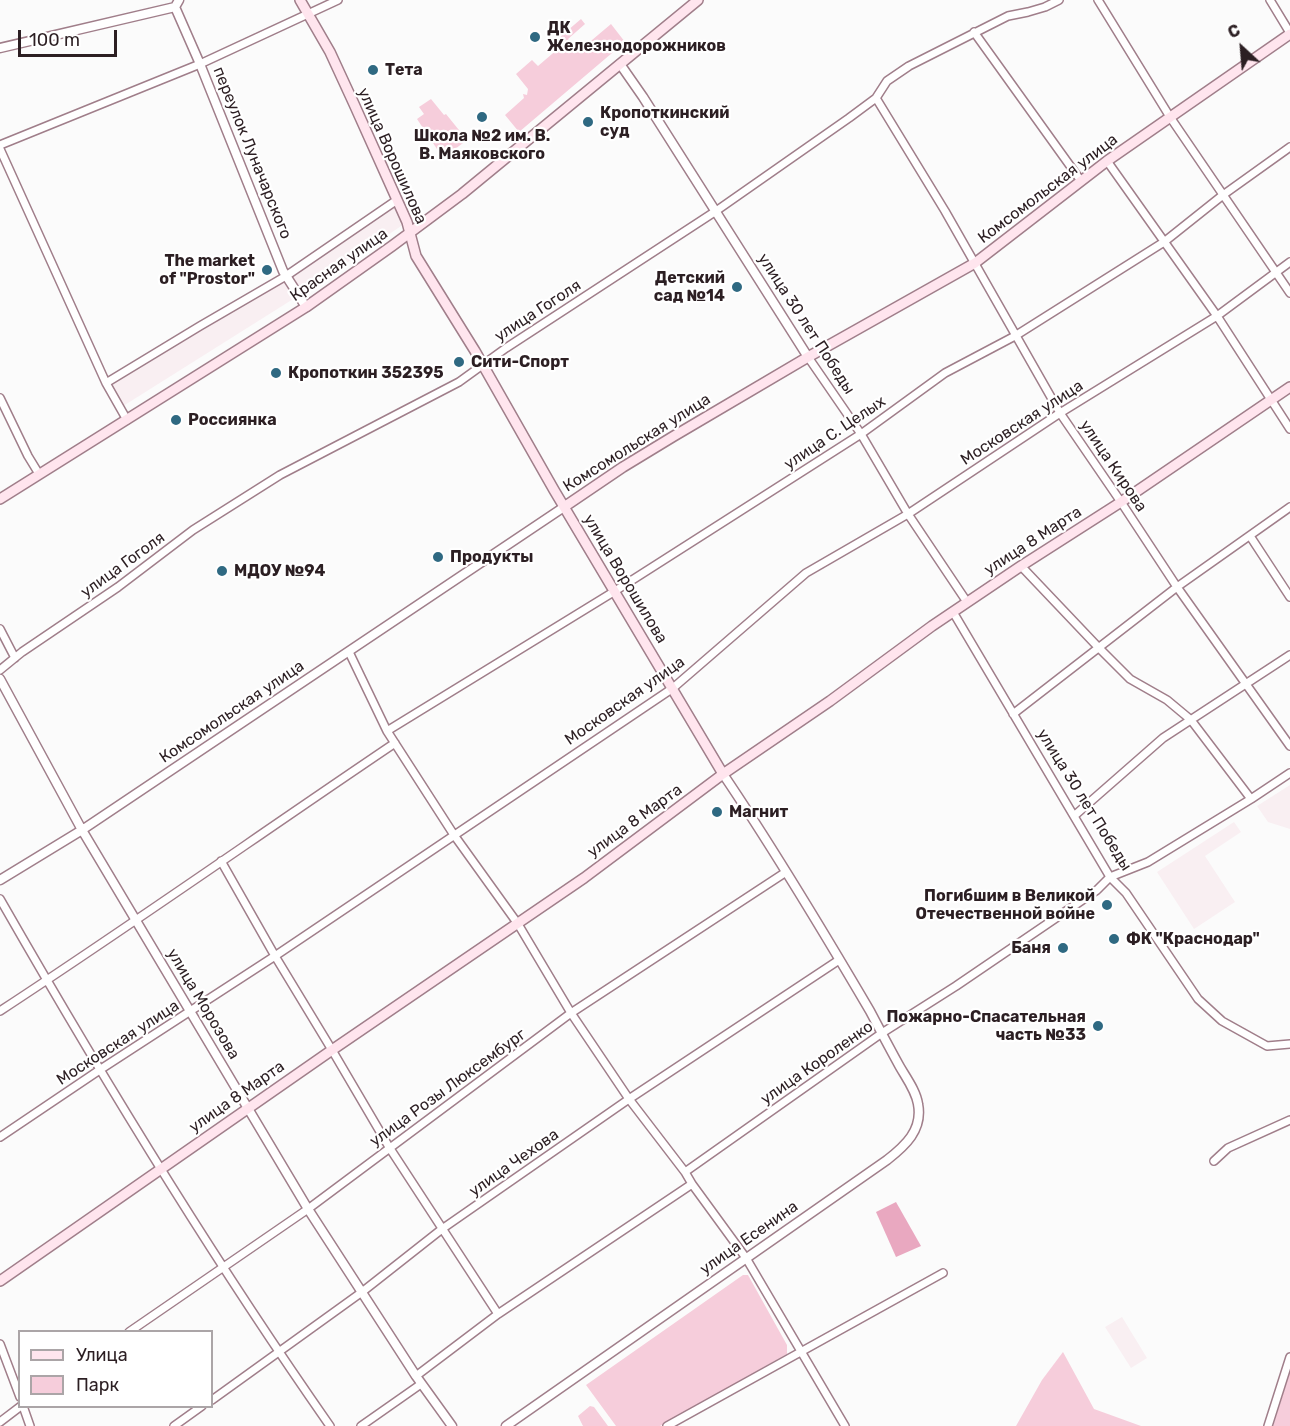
<!DOCTYPE html>
<html>
<head>
<meta charset="utf-8">
<style>
	body { margin:0 }
	#map { position:relative; width:1290px; height:1426px; overflow:hidden; background:#fbfbfb; font-family:Rubik,sans-serif }
	canvas { display:block }
	.legend { position:absolute; left:18px; top:1330px; width:195px; height:78px; box-sizing:border-box; background:#fff; border:2px solid #aba5a7; margin:0; padding:8px 10px; list-style:none; font-size:18px; color:#2c1f23 }
	.legend li { display:flex; align-items:center; gap:12px; height:30px }
	.legend b { width:30px; border:2px solid #aba5a7 }
	.north { position:absolute; left:1212px; top:18px; width:60px; height:60px; -webkit-text-stroke:4px #fff; paint-order:stroke; rotate:334deg; font-size:16px; font-weight:700; line-height:24px; text-align:center; color:#2c1f23 }
	.north::after { content:''; display:block; margin:auto; width:21px; height:27px; background:#2c1f23; clip-path:polygon(50% 0,100% 100%,50% 72%,0 100%) }
	.scale { position:absolute; left:18px; top:30px; width:99px; height:27px; box-sizing:border-box; border:3px solid #2c1f23; border-top:0; padding-left:8px; font-size:18px; line-height:21px; white-space:nowrap; color:#2c1f23; -webkit-text-stroke:4px #fff; paint-order:stroke }
</style>
</head>
<body>
<div id="map">
<canvas width="1290" height="1426"></canvas>
<ul class="legend">
<li><b style="height:8px;background:#ffe5ee"></b>Улица</li>
<li><b style="height:16px;background:#f6cddb"></b>Парк</li>
</ul>
<div class="north">С</div>
<div class="scale">100 m</div>
</div>
<script>
const g = document.querySelector('canvas').getContext('2d');
g.lineJoin = 'round';
function fill(path, color) {
  g.fillStyle = color;
  g.fill(path, 'evenodd');
}
function stroke(path, color, width, dash) {
  g.strokeStyle = color;
  g.lineWidth = width;
  g.lineCap = dash ? 'butt' : 'round';
  g.setLineDash(dash || []);
  g.stroke(path);
}
function drawText(font, color, halo, rows, align = 'center') {
  g.font = font + ' Rubik,sans-serif';
  g.lineWidth = 4.5;
  g.setLineDash([]);
  g.textBaseline = 'middle';
  g.strokeStyle = halo;
  g.fillStyle = color;
  for (const [text, x, y, turn = 0] of rows) {
    g.save();
    g.translate(x, y);
    g.rotate((+turn || 0) * Math.PI / 180);
    g.textAlign = isNaN(turn) ? turn : align;
    if (halo) g.strokeText(text, 0, 0);
    g.fillText(text, 0, 0);
    g.restore();
  }
}
const built = new Path2D(`
	M397,200L407,222L298,296L120,408L106,383L286,276Z
	M1290,785V829L1268,822L1257,806Z
	M1234,822L1241,832L1205,856L1235,902L1194,929L1157,872Z
	M1122,1317L1147,1358L1131,1368L1105,1327Z`);
const green = new Path2D(`
	M581,19L585,24L568,39L579,51L611,24L625,42L519,132L505,115L524,98L523,94L527,95L528,89L516,74L532,60L538,66L559,48L554,42Z
	M431,99L444,115L446,114L467,140L443,158L417,119L424,114L419,107Z
	M743,1275H748L787,1345V1354L660,1426H616L586,1385Z
	M1063,1352L1094,1409L1141,1426H1016L1042,1380Z
	M1290,1372V1426H1273Z
	M590,1406L594,1407L608,1426H583L578,1416Z`);
const water = new Path2D(`
	M896,1202L921,1246L896,1257L876,1212Z`);
const minor = new Path2D(`
	M1098,0L1170,117L1290,293
	M1270,0L1290,33
	M974,32L1081,181
	M876,98L945,211L1060,413L1121,502L1177,587L1290,746
	M0,145L200,64L338,0
	M0,149L106,383L127,420
	M1107,161L1217,316L1290,429
	M808,357L861,434L908,514L967,602
	M106,383L200,326L286,276L397,200
	M0,398L28,456L39,474
	M1250,536L1290,597
	M1021,566L1098,647L1130,679L1167,700L1191,720L1251,799
	M953,612L1110,877L1126,893L1198,999L1222,1021L1267,1046L1290,1044
	M0,629L15,658
	M349,652L387,731L454,835L518,924L571,1013L629,1099L685,1172L692,1184L498,1314L416,1376
	M0,670L22,652L118,587L193,530L280,475L459,382L506,348L716,211L849,118L876,98L887,81L909,66L1008,16L1028,12L1045,7L1059,0
	M1013,714L1177,587L1290,507
	M387,731L615,591L861,434L945,373L1015,336L1164,242L1223,195L1290,147
	M1074,816L1163,738L1290,655
	M221,861L275,956L332,1050L389,1147L498,1314
	M0,899C103,1079 211,1256 330,1426
	M0,1011C133,924 263,832 395,743
	M0,1137L101,1069L275,956L673,688L806,573L908,514L1060,413L1217,316L1290,262
	M1214,1161L1228,1148L1290,1120
	M685,1172L882,1033L956,986L1097,890L1110,877L1148,862L1251,799L1290,773
	M692,1184L746,1258L845,1426
	M129,1332L308,1209L571,1013L786,872
	M0,1344L20,1397
	M212,1400L362,1292L442,1229L629,1099L839,960
	M23,1406L30,1426
	M0,1422L21,1406
	M174,1426L202,1406
	M361,1426L421,1384
	M667,1426L943,1273
	M1268,1426L1290,1357`);
const tertiary = new Path2D(`
	M175,7L200,64L283,271L306,307
	M0,48L175,7L179,0
	M620,64L643,97L808,357
	M0,679L82,830L308,1209L416,1376L452,1426
	M0,880L82,830L564,507
	M506,1426L887,1160C905,1146 923,1130 918,1104C916,1091 907,1079 900,1067C890,1049 880,1030 870,1011C823,931 775,851 723,774`);
const secondary = new Path2D(`
	M300,0L330,52L354,104L407,222L416,256L475,351L554,490L723,774
	M0,499L306,307L392,246L462,194L698,0
	M564,507L623,467L674,436L808,357L975,263L1107,161L1290,34
	M0,1281L332,1050L584,878L723,774L830,701L932,626L1021,566L1121,502L1290,387`);
const markers = [
	[535,37,6,"#2f6982"],
	[373,70,6,"#2f6982"],
	[482,117,6,"#2f6982"],
	[588,122,6,"#2f6982"],
	[267,270,6,"#2f6982"],
	[737,287,6,"#2f6982"],
	[459,362,6,"#2f6982"],
	[276,373,6,"#2f6982"],
	[176,420,6,"#2f6982"],
	[438,557,6,"#2f6982"],
	[222,571,6,"#2f6982"],
	[717,812,6,"#2f6982"],
	[1107,905,6,"#2f6982"],
	[1114,939,6,"#2f6982"],
	[1063,948,6,"#2f6982"],
	[1098,1026,6,"#2f6982"]
];
const poiNames = [
	["ДК",547,28],
	["Железнодорожников",547,46],
	["Тета",385,70],
	["Кропоткинский",600,113],
	["суд",600,131],
	["Школа №2 им. В.",482,136,"center"],
	["В. Маяковского",482,154,"center"],
	["The market",255,261,"right"],
	["of \"Prostor\"",255,279,"right"],
	["Детский",725,278,"right"],
	["сад №14",725,296,"right"],
	["Сити-Спорт",471,362],
	["Кропоткин 352395",288,373],
	["Россиянка",188,420],
	["Продукты",450,557],
	["МДОУ №94",234,571],
	["Магнит",729,812],
	["Погибшим в Великой",1095,896,"right"],
	["Отечественной войне",1095,914,"right"],
	["ФК \"Краснодар\"",1126,939],
	["Баня",1051,948,"right"],
	["Пожарно-Спасательная",1086,1017,"right"],
	["часть №33",1086,1035,"right"]
];
const streetNames = [
	["переулок Луначарского",252,153,68],
	["улица Ворошилова",392,156,66],
	["Комсомольская улица",1048,189,-37],
	["Красная улица",339,265,-35],
	["улица Гоголя",538,311,-33],
	["улица 30 лет Победы",806,324,57],
	["Московская улица",1022,423,-33],
	["улица С. Целых",835,433,-34],
	["Комсомольская улица",637,443,-32],
	["улица Кирова",1113,466,56],
	["улица 8 Марта",1033,541,-33],
	["улица Гоголя",123,565,-36],
	["улица Ворошилова",625,579,59],
	["Московская улица",625,701,-35],
	["Комсомольская улица",232,712,-34],
	["улица 30 лет Победы",1084,800,58],
	["улица 8 Марта",635,821,-36],
	["улица Морозова",203,1004,59],
	["Московская улица",118,1043,-33],
	["улица Короленко",817,1063,-35],
	["улица Розы Люксембург",448,1088,-36],
	["улица 8 Марта",237,1097,-35],
	["улица Чехова",514,1163,-35],
	["улица Есенина",749,1238,-35]
];
fill(built, '#f9eff2');
fill(green, '#f6cddb');
fill(water, '#e9a8c0');
stroke(minor, '#a07e8a', 10);
stroke(tertiary, '#a07e8a', 11);
stroke(secondary, '#a07e8a', 12);
stroke(minor, '#fff', 7);
stroke(tertiary, '#fff', 8);
stroke(secondary, '#ffe5ee', 9);
for (const [x, y, r, color] of markers) {
  const dot = new Path2D();
  dot.arc(x, y, r, 0, 2 * Math.PI);
  g.fillStyle = color;
  g.fill(dot);
  stroke(dot, '#fff', 2);
}
drawText('bold 16px', '#2c1f23', '#fff', poiNames, 'left');
drawText('16px', '#2c1f23', '#fff', streetNames);
</script>
</body>
</html>
